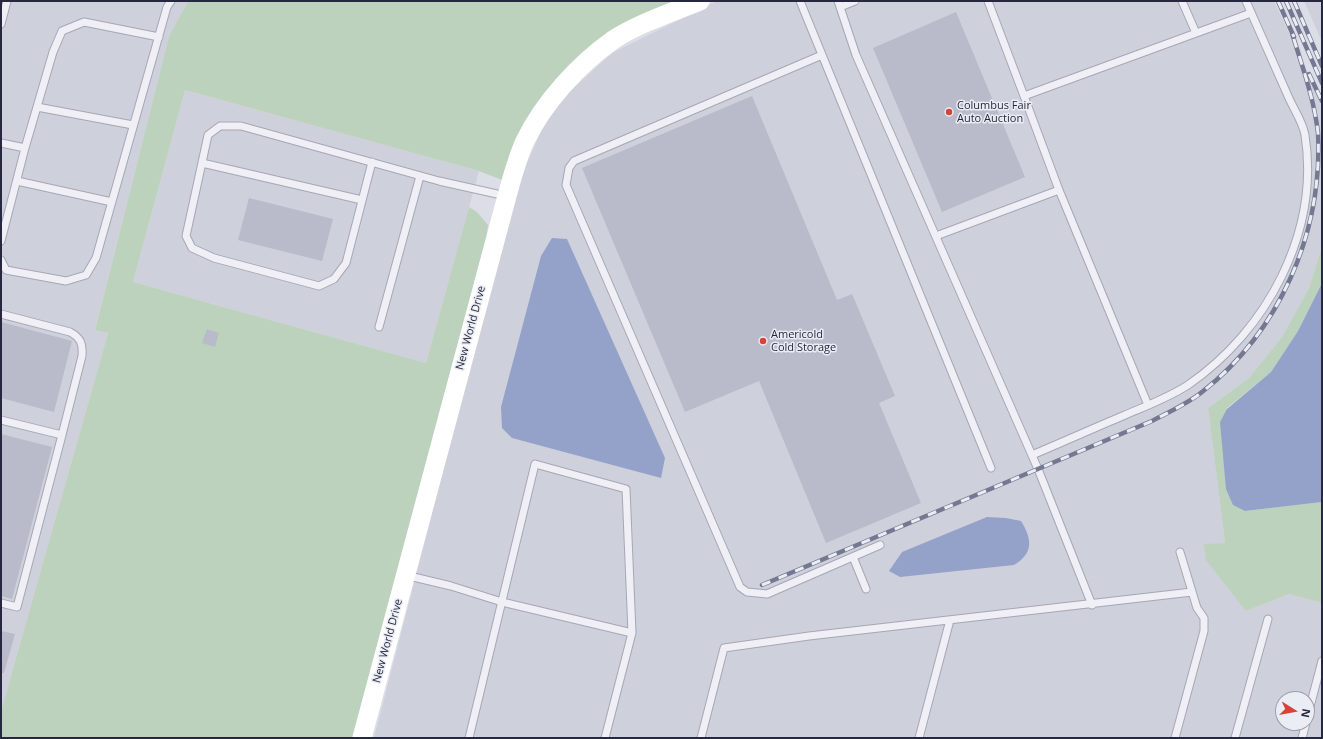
<!DOCTYPE html>
<html>
<head>
<meta charset="utf-8">
<style>
	body { margin:0 }
	#map { position:relative; width:1323px; height:739px; overflow:hidden; background:#dcdee7; font-family:"Open Sans",sans-serif }
	canvas { display:block }
	.frame { position:absolute; inset:0; border:2px solid #25283e; pointer-events:none }
	.north { position:absolute; left:1275px; top:691px; width:40px; height:40px; box-sizing:border-box; background:#ebedf5; border:1px solid #9c9eac; border-radius:50%; rotate:101deg; font-size:11px; font-weight:700; line-height:16px; text-align:center; color:#25283e }
	.north::after { content:''; display:block; margin:auto; width:14px; height:18px; background:#d64437; clip-path:polygon(50% 0,100% 100%,50% 72%,0 100%) }
</style>
</head>
<body>
<div id="map">
<canvas width="1323" height="739"></canvas>
<div class="frame"></div>
<div class="north">N</div>
</div>
<script>
const g = document.querySelector('canvas').getContext('2d');
g.lineJoin = 'round';
function fill(path, color) {
  g.fillStyle = color;
  g.fill(path, 'evenodd');
}
function stroke(path, color, width, dash) {
  g.strokeStyle = color;
  g.lineWidth = width;
  g.lineCap = dash ? 'butt' : 'round';
  g.setLineDash(dash || []);
  g.stroke(path);
}
function drawText(font, color, halo, rows, align = 'center') {
  g.font = font + ' "Open Sans",sans-serif';
  g.lineWidth = 3;
  g.setLineDash([]);
  g.textBaseline = 'middle';
  g.strokeStyle = halo;
  g.fillStyle = color;
  for (const [text, x, y, turn = 0] of rows) {
    g.save();
    g.translate(x, y);
    g.rotate((+turn || 0) * Math.PI / 180);
    g.textAlign = isNaN(turn) ? turn : align;
    if (halo) g.strokeText(text, 0, 0);
    g.fillText(text, 0, 0);
    g.restore();
  }
}
const built = new Path2D(`
	M1,1H188L169,36L95,329L108,333L1,711Z
	M717,1H1274L1322,103V247L1309,288L1282,337L1249,378L1208,408L1225,543L1204,545L1246,611L1289,594L1322,603V738H374L502,242L520,180L543,126L569,92L612,53ZM1283,699H1307V723H1283Z
	M1304,1H1322V42Z
	M185,90L479,171L426,363L133,282Z`);
const green = new Path2D(`
	M188,1H675L601,41L502,180L479,171L185,90L133,282L426,363L469,207L477,212L488,225L486,239L352,738H1V711L108,333L95,330L169,36Z
	M1322,247V283L1298,331L1271,372L1227,408L1245,511L1322,502V603L1289,594L1246,611L1206,560L1204,544L1225,543L1208,408L1249,378L1282,337L1309,288Z`);
const water = new Path2D(`
	M552,238L567,239L665,458L661,478L512,438L502,428L501,407L541,256Z
	M1322,283V502L1245,511L1233,505L1226,489L1220,422L1227,409L1271,372L1298,331Z
	M987,517L1006,518L1021,521C1032,539 1034,553 1014,565L900,577L889,571L902,552Z`);
const building = new Path2D(`
	M956,12L1025,177L942,212L873,48Z
	M752,96L837,300L852,294L895,396L879,403L921,503L826,543L759,381L685,412L582,168Z
	M249,198L333,219L322,261L238,240Z
	M1,322L72,341L54,412L1,398Z
	M207,329L219,333L215,347L202,343Z
	M1,434L52,447L12,599L1,596Z
	M1,631L15,634L4,673H1Z`);
const lane = new Path2D(`
	M800,1L991,468
	M838,1L856,55L1038,469L1092,605
	M988,1L1024,96
	M1182,1L1196,33
	M840,7L855,1
	M1,24L7,1
	M822,55L574,161L569,168L566,185L740,587L747,592L767,594L880,545
	M37,107L133,125
	M1,143L25,148L1,241
	M25,148L53,52L62,31L84,22L159,37
	M372,162L346,263L334,279L319,286L214,258L192,248L186,236L208,135L220,126H241L439,181L506,196
	M202,163L362,200
	M17,181L112,202
	M1059,190L1148,405
	M936,236L1059,190L1024,96L1251,13
	M1,260L6,270L66,281L86,275L96,258L167,7L171,1
	M1,314L70,332C81,338 83,344 82,356L62,435
	M379,327L420,176
	M1,420L62,435L17,607L1,603
	M1032,455C1063,442 1094,428 1125,415C1146,406 1168,398 1188,385C1267,331 1320,232 1305,135C1303,122 1293,108 1288,96C1274,64 1260,33 1246,1
	M853,557L866,589
	M405,575L451,586L502,602L632,633
	M1307,718L1322,661
	M469,738L535,464L626,489L632,633L605,738
	M701,738L724,648L809,636L1192,592
	M919,738L950,620
	M1175,738L1204,631V618L1197,608L1180,552
	M1235,738L1268,619
	M1302,738L1306,723`);
const secondary = new Path2D(`
	M362,738L507,196C512,178 517,158 525,141C544,102 578,65 613,40C639,23 671,13 700,1`);
const rail = new Path2D(`
	M1278,1L1294,37
	M1286,1L1322,83
	M1294,1L1322,66
	M1309,74L1322,101
	M762,585L1152,421C1169,412 1187,404 1202,392C1279,332 1323,233 1318,133C1314,98 1302,66 1292,33`);
const markers = [
	[949,112,4,"#d64437"],
	[763,341,4,"#d64437"]
];
const poiNames = [
	["Columbus Fair",957,106],
	["Auto Auction",957,119],
	["Americold",771,335],
	["Cold Storage",771,348]
];
const streetNames = [
	["New World Drive",471,328,-75],
	["New World Drive",388,641,-75]
];
fill(built, '#ced0dc');
fill(green, '#bdd2bc');
fill(water, '#94a2ca');
fill(building, '#b9bbca');
stroke(lane, '#a5a7b4', 9);
stroke(lane, '#efeff5', 7);
stroke(secondary, '#fff', 19);
stroke(rail, '#747991', 4.5);
stroke(rail, '#ebedf5', 3, [9]);
for (const [x, y, r, color] of markers) {
  const dot = new Path2D();
  dot.arc(x, y, r, 0, 2 * Math.PI);
  g.fillStyle = color;
  g.fill(dot);
  stroke(dot, '#ebedf5', 1.5);
}
drawText('11px', '#25283e', '#ebedf5', poiNames, 'left');
drawText('11px', '#25283e', '#ebedf5', streetNames);
</script>
</body>
</html>
